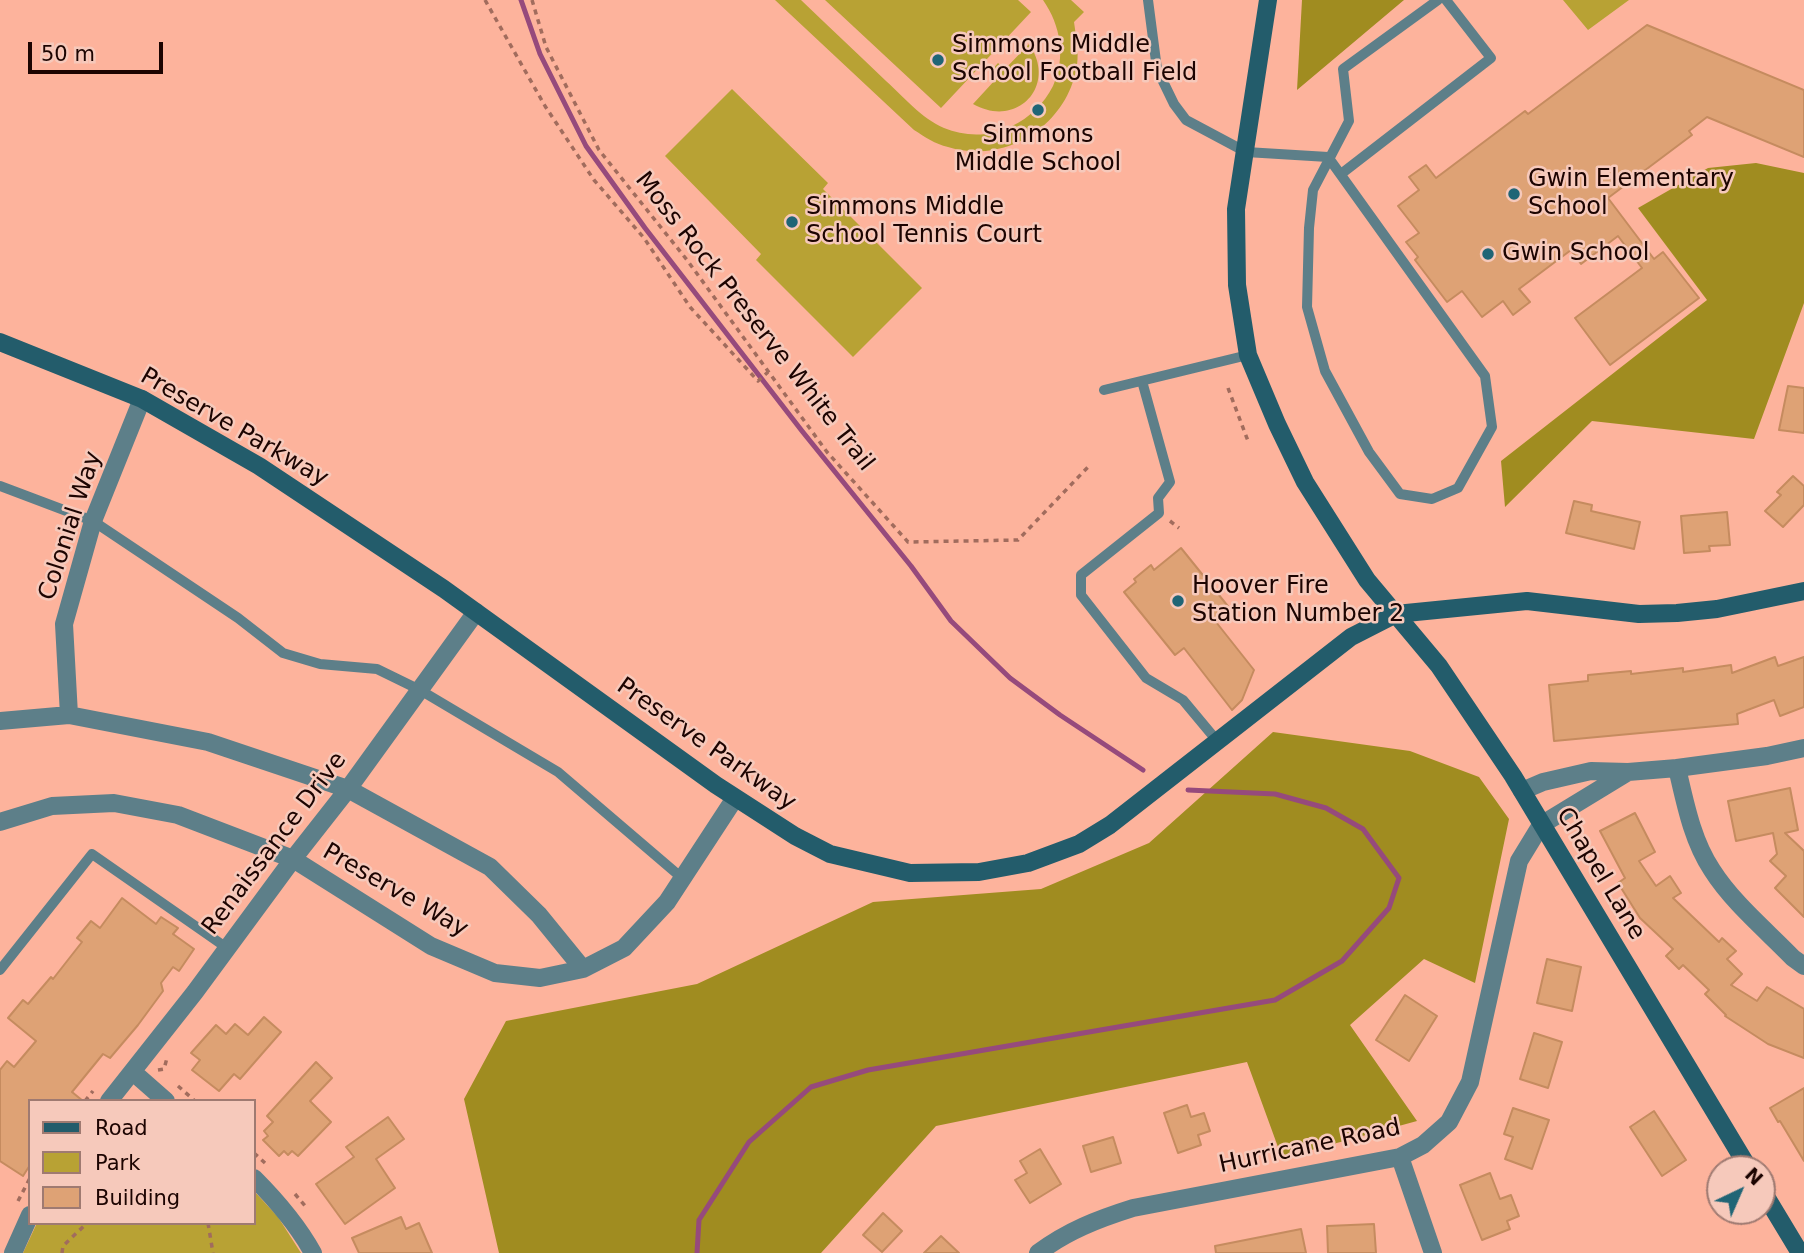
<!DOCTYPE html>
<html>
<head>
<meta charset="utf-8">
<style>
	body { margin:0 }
	#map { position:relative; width:1804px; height:1253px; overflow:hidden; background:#fdb39c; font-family:"DejaVu Sans",sans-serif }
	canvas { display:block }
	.legend { position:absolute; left:28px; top:1099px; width:228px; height:126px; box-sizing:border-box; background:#f6c9bb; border:2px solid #9f7a71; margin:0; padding:9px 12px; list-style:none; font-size:21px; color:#1c0401 }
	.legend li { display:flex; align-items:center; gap:14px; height:35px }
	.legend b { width:35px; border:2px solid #9f7a71 }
	.north { position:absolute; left:1706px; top:1155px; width:70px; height:70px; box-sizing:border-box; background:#f6c9bb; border:2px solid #9f7a71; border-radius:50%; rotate:44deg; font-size:19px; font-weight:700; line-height:28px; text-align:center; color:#1c0401 }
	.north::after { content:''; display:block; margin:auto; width:24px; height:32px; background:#206576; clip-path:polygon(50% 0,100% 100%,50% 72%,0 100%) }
	.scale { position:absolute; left:28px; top:42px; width:135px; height:32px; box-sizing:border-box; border:4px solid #1c0401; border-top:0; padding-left:9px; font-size:21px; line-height:24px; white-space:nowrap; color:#1c0401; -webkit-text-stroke:5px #f6c9bb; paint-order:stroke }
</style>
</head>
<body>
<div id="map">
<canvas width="1804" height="1253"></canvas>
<ul class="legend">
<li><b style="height:9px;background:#235c6b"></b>Road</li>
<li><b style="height:19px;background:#b8a234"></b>Park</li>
<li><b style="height:19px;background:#dea275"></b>Building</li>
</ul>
<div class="north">N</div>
<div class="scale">50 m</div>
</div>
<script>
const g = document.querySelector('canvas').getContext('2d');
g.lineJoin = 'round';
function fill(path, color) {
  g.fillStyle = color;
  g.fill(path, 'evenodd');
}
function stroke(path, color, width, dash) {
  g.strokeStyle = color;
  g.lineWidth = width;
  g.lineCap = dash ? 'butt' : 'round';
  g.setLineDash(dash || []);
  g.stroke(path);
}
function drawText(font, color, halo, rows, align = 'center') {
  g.font = font + ' "DejaVu Sans",sans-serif';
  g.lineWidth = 5;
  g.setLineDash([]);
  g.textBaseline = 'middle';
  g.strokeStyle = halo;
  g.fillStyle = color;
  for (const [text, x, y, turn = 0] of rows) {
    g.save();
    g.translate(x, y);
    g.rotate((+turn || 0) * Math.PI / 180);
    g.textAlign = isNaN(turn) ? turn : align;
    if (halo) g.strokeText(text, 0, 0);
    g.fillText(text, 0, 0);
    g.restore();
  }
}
const green = new Path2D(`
	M775,0H801C829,27 858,54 886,81C904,97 921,118 944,128C965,137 991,137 1012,126C1029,118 1044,104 1053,86C1066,57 1061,26 1043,0H1071L1084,12L1074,22C1076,37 1079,51 1077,65C1068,125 1006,165 948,147C935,144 925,137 914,130Z
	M825,0H1018L1031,12L941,108Z
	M1563,0H1629L1588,30Z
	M1029,44C1058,86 1017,129 973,104L996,79L990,72L998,63L1005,69Z
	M732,89L828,183L823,189L922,288L853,357L756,260L761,254L665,156Z
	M254,1191L278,1217L301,1253H23L37,1223H254Z`);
const forest = new Path2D(`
	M1302,0H1404L1297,90Z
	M1756,163L1804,173V303L1754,439L1592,421L1505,507L1501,461L1707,300L1638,208L1708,168Z
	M1273,732L1410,751L1479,777L1509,819L1475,983L1424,959L1350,1025L1417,1121L1282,1158L1247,1062L936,1126L821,1253H499L464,1099L506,1021L697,984L873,902L1041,889L1149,843Z`);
const stream = new Path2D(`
	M521,0L540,54L586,146L645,228L802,431L911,566L951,621L1010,678L1060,715L1143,770
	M697,1253L699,1220L749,1142L811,1087L868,1070L1275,1000L1342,961L1389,908L1399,878L1363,829L1326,808L1275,794L1188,790`);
const building = new Path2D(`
	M1647,25L1804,90V157L1707,117L1689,131L1692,135L1608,198L1654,259L1663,252L1699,298L1610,365L1575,318L1642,268L1618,236L1581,264L1571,250L1519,289L1530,302L1513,315L1503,301L1482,317L1462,291L1447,302L1415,260L1418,257L1406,242L1419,233L1398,206L1419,190L1409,177L1426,165L1436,178L1525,111L1528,114Z
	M1788,386L1804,388V433L1779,430Z
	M1793,476L1804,486V505L1783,527L1765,511L1781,495L1777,492Z
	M1574,501L1592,505L1591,511L1640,522L1634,549L1566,533Z
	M1727,512L1730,545L1709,546L1710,551L1684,553L1681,516Z
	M1181,548L1231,610L1216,622L1254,670L1242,700L1232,710L1184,648L1175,655L1124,592L1136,582L1134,579L1151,565L1154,570Z
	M1775,657L1778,666L1804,657V707L1780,716L1774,700L1737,714L1738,724L1554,741L1549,685L1588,681V675L1631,671V674L1683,668V672L1731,665L1732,673Z
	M1790,788L1798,830L1785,833L1804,851V917L1775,888L1786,876L1770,861L1777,854L1773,833L1736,841L1728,801Z
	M1635,813L1655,852L1639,861L1656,886L1670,876L1681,893L1673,898L1719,942L1722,938L1736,951L1727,959L1742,974L1731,985L1757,1001L1767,987L1804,1009V1058L1768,1044L1725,1016L1726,1015L1705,994L1709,990L1683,965L1679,969L1666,956L1673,949L1640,918L1618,883L1625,878L1600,831Z
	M122,898L156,924L161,917L178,928L173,934L194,949L179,971L173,967L161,983L163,991L138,1025L110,1058L103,1054L72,1092L83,1101H30V1165L23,1176L0,1161V1070L7,1061L14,1067L36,1041L8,1018L23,1000L28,1004L51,977L53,979L82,942L77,938L91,921L100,928Z
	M1547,959L1581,967L1572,1011L1537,1003Z
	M1405,995L1437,1016L1409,1061L1376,1040Z
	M264,1017L281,1032L240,1079L234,1074L219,1091L192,1070L200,1060L191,1053L216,1025L226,1034L235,1024L248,1035Z
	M1534,1033L1562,1042L1548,1088L1520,1079Z
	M316,1062L332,1078L310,1101L331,1122L298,1156L292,1151L288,1155L284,1151L279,1156L263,1140L268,1136L264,1131L273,1122L267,1116Z
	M1804,1088V1161L1780,1121L1778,1122L1770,1108Z
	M1187,1105L1191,1117L1204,1113L1210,1131L1198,1135L1201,1145L1178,1153L1164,1113Z
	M1513,1108L1549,1120L1532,1169L1505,1159L1513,1137L1504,1134Z
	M1654,1111L1686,1160L1662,1176L1630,1127Z
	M388,1117L404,1139L376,1159L395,1188L345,1224L316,1184L354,1157L346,1147Z
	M1113,1137L1121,1163L1091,1172L1083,1146Z
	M1040,1149L1061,1184L1030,1203L1015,1180L1027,1173L1020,1161Z
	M1490,1173L1500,1199L1511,1195L1519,1216L1507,1221L1510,1229L1482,1240L1460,1185Z
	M883,1213L902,1231L882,1252L863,1235Z
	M401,1217L406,1229L419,1223L432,1253H359L352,1238Z
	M1374,1224L1376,1253H1328L1327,1226Z
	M1301,1229L1306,1253H1216L1215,1246Z
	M941,1236L959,1253H924Z`);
const path = new Path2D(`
	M485,0L545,106L594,180L644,238L690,307L758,381L768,372
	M532,0L546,47L599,150L687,260L827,452L908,542L1018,540L1088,467
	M1228,388L1248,441
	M1170,521L1179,528
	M158,1070L164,1069L167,1058
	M178,1086L195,1101
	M85,1101L93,1091
	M254,1153L265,1163
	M295,1194L306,1207
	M18,1201L30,1178
	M208,1223L213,1253
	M62,1253L63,1246L87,1223`);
const lane = new Path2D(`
	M1148,0L1157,69L1174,104L1186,120L1246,152L1328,157
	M1328,157L1485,376L1492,427L1458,488L1432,499L1400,494L1369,452L1325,371L1307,307L1309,228L1313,190L1349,121L1343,69L1438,0
	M1341,174L1491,58L1446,0
	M1142,381L1170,482L1158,498L1159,513L1081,575V595L1146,678L1183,700L1218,742
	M1104,390L1248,355
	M0,486L93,521L238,618L283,653L320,664L377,669L420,690L558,772L682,878
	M0,970L92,854L227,948`);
const street = new Path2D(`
	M69,715L64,624L93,521L142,399
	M0,721L69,715L208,742L348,789L490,867L539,915L583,969
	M1804,748L1767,756L1677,768C1685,802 1692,840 1712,870C1733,903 1766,930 1793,958L1804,966
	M1522,791L1543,782L1591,771L1628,772L1677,768
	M0,822L52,806L114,803L178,815L293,859L431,946L495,973L540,978L583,969L624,948L667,902L735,798
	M133,1072L166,1101
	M109,1101L195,992L293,859L348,789L476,612
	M1400,1157L1433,1253
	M254,1178C277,1201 297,1224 313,1253
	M13,1253L30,1215
	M1038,1253C1067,1231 1098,1219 1133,1208L1400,1157L1423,1145L1449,1122L1470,1082L1519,861L1541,825L1628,772`);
const secondary = new Path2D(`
	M1268,0L1236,209L1237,285L1248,355L1277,424L1305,482L1367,580L1439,666L1513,776L1749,1169
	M0,342L142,399L259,466L444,589L716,785L795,836L830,854L910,873L979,872L1028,863L1079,844L1110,825L1351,637L1396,614L1527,601L1639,614L1677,613L1717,609L1804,591
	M1762,1190L1800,1253`);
const markers = [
	[938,60,7,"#206576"],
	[1038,110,7,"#206576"],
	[1514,194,7,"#206576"],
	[792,222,7,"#206576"],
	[1488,254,7,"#206576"],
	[1178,601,7,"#206576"]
];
const poiNames = [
	["Simmons Middle",952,46],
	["School Football Field",952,74],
	["Simmons",1038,136,"center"],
	["Middle School",1038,164,"center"],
	["Gwin Elementary",1528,180],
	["School",1528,208],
	["Simmons Middle",806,208],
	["School Tennis Court",806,236],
	["Gwin School",1502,254],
	["Hoover Fire",1192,587],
	["Station Number 2",1192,615]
];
const streetNames = [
	["Moss Rock Preserve White Trail",754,322,52],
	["Preserve Parkway",234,428,30],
	["Colonial Way",71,526,-72],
	["Preserve Parkway",706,745,35],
	["Renaissance Drive",275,844,-53],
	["Chapel Lane",1600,874,59],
	["Preserve Way",395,891,30],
	["Hurricane Road",1310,1147,-12]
];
fill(green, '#b8a234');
fill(forest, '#a08c20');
stroke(stream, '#964a7c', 5);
fill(building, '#dea275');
stroke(building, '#c58b5f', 2);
stroke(path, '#a16c5d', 3.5, [5, 5]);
stroke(lane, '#5d7f89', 10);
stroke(street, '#5d7f89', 18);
stroke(secondary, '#235c6b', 18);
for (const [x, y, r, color] of markers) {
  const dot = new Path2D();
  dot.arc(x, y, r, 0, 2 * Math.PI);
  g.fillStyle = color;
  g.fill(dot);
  stroke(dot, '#f6c9bb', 2.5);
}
drawText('24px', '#1c0401', '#f6c9bb', poiNames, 'left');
drawText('24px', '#1c0401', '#f6c9bb', streetNames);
</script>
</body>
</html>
